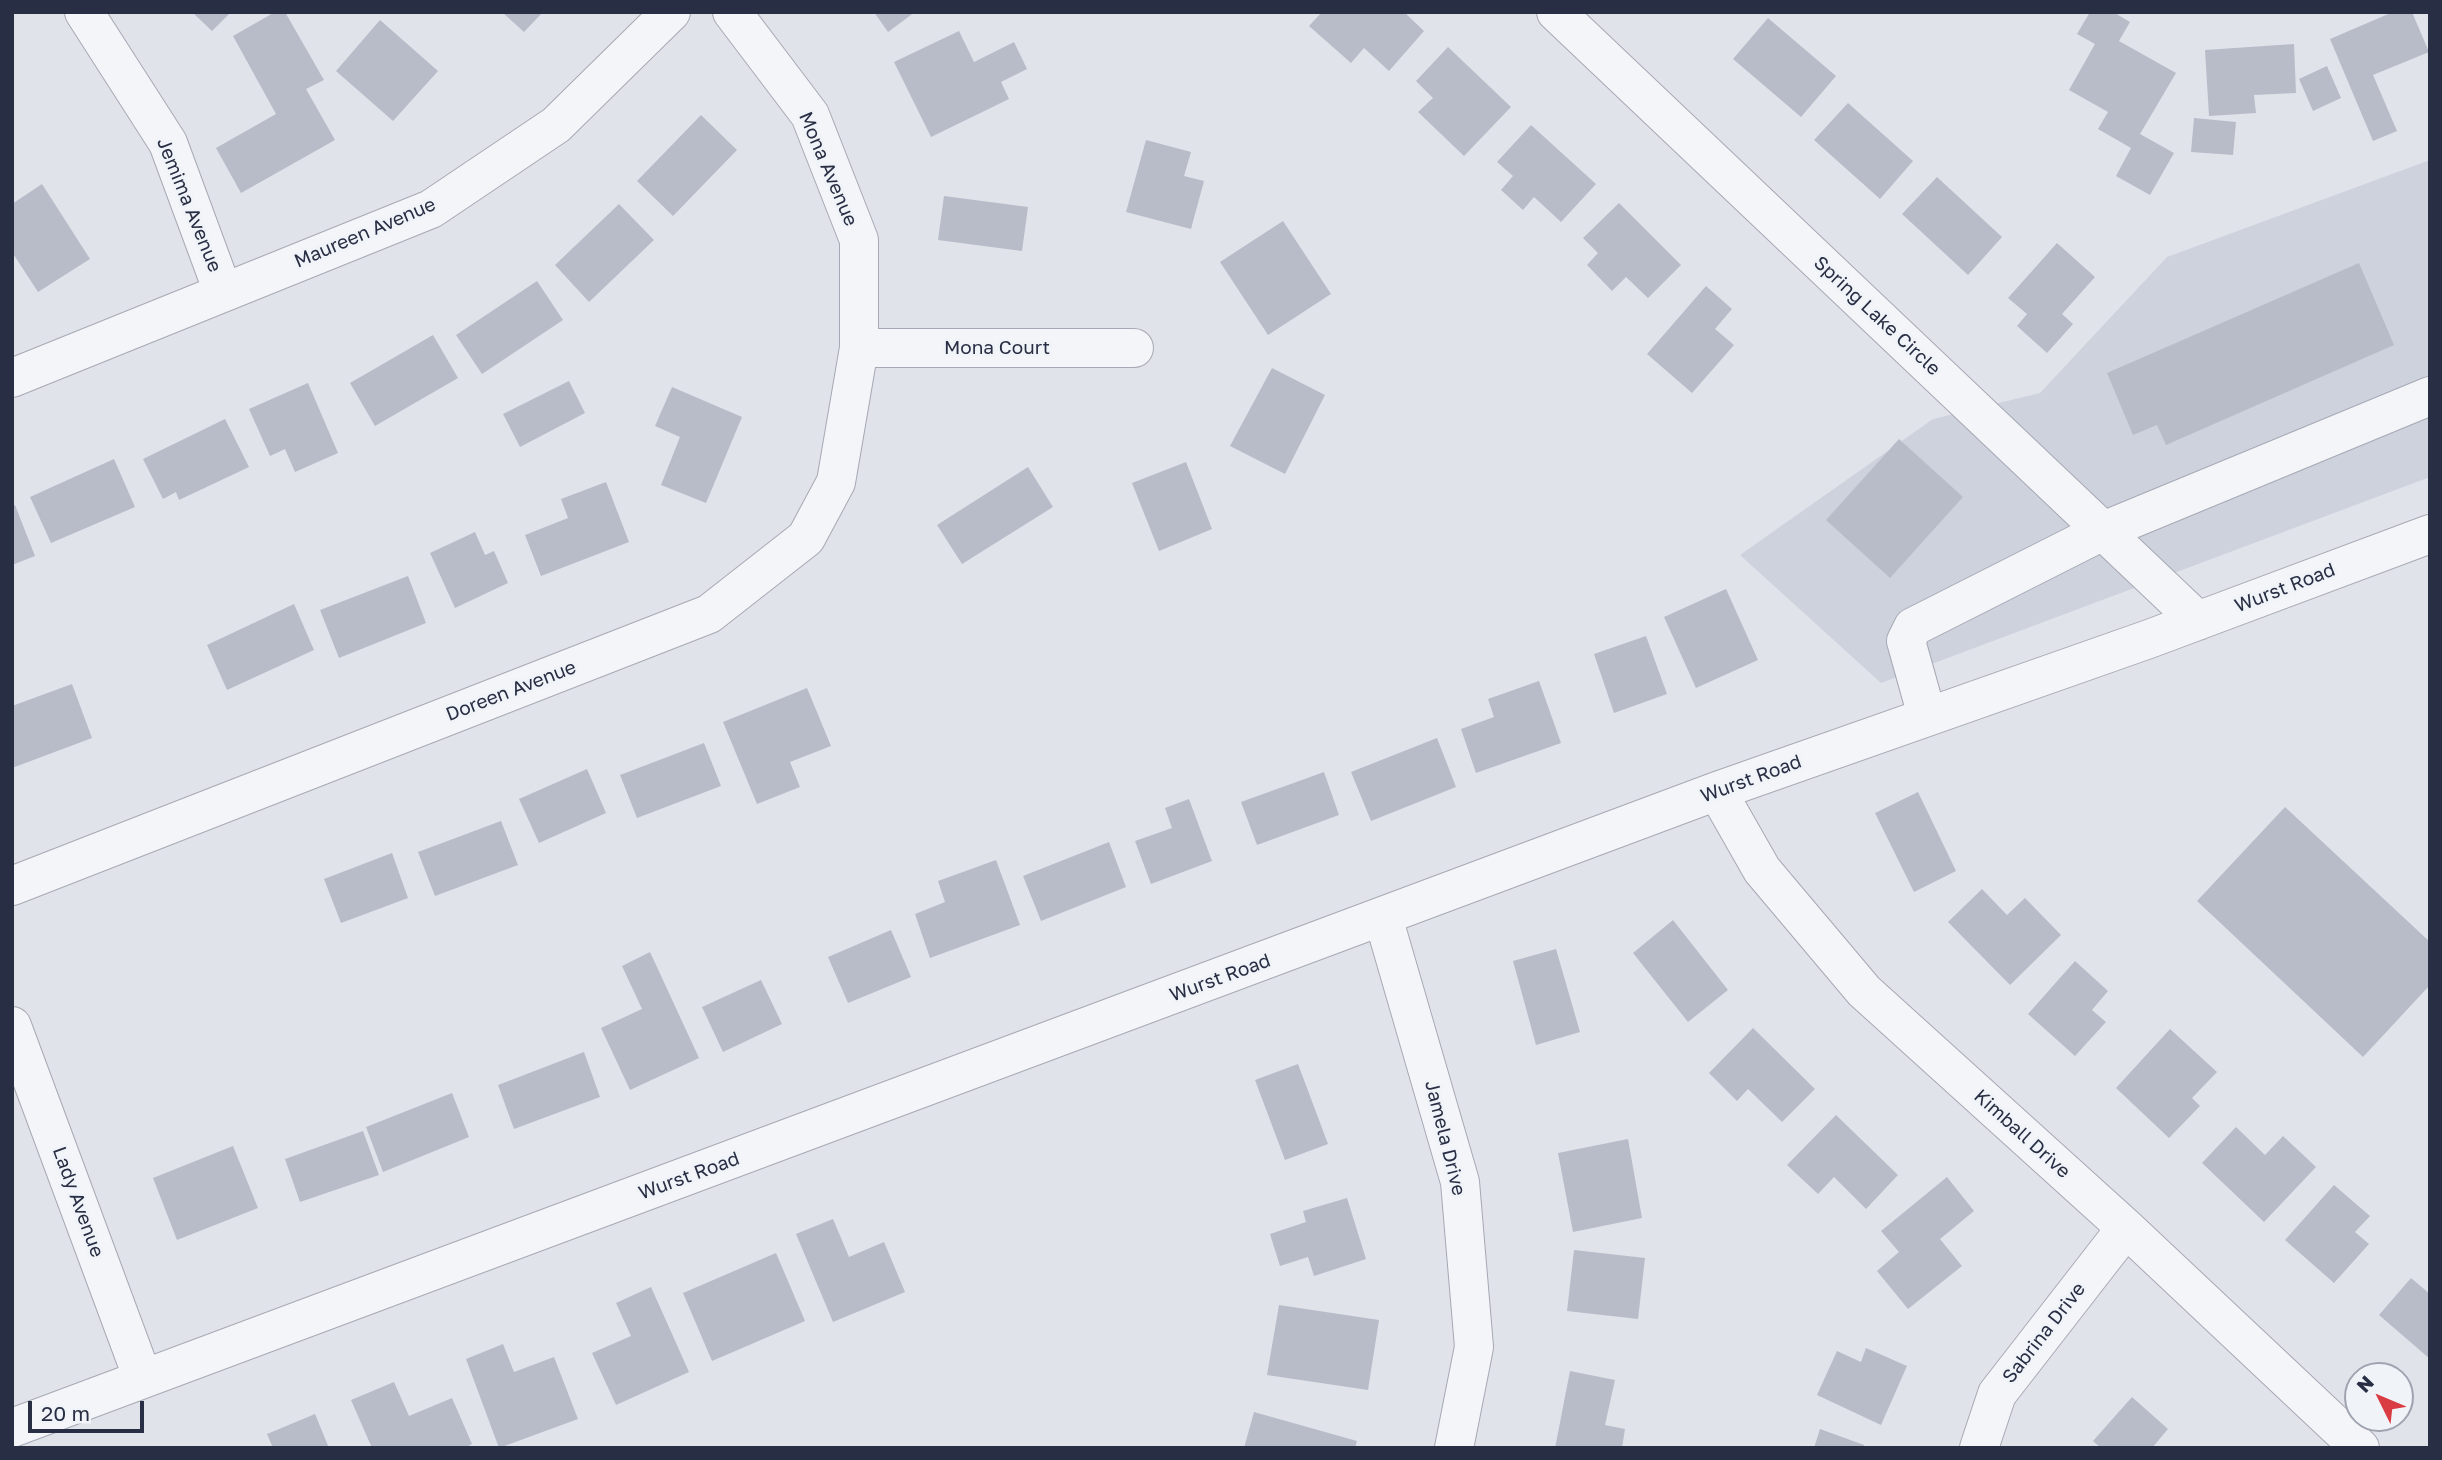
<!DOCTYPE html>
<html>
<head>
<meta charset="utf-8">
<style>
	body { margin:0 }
	#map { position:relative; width:2442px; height:1460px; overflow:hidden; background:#e1e3ea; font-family:"Golos Text",sans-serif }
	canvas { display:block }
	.frame { position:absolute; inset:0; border:14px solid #282e43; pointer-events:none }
	.north { position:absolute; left:2344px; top:1362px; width:70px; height:70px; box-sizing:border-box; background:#f0f3f8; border:2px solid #a0a4b0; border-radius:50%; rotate:313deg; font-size:19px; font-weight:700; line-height:28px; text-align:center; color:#282e43 }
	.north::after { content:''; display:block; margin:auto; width:24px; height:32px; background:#d93c42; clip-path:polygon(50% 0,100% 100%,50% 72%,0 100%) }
	.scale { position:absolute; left:28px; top:1401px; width:116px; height:32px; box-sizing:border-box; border:4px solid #282e43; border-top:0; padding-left:9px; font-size:21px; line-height:24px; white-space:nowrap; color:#282e43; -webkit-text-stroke:5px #f0f3f8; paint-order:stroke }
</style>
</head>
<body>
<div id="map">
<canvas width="2442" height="1460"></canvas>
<div class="frame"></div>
<div class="north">N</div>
<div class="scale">20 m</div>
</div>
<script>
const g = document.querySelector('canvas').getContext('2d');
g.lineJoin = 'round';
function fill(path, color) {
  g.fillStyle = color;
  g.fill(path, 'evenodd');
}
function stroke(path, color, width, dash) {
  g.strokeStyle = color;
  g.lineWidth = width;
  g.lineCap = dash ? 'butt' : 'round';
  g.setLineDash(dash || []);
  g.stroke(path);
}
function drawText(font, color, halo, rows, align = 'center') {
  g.font = font + ' "Golos Text",sans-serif';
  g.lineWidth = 6;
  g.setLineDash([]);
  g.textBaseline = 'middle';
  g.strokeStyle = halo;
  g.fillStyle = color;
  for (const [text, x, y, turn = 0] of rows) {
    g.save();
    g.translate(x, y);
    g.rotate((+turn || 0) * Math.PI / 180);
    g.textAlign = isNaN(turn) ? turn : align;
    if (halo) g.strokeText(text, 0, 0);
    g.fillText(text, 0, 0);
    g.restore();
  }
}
const built = new Path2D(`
	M2430,160V477L1881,683L1740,555L1933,419L2040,393L2167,257Z`);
const building = new Path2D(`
	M192,12H231L212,31Z
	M275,12H285L324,80L306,89L335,140L241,193L216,148L276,114L233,36Z
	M502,12H543L524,32Z
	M874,12H915L888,32Z
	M1322,12H1404L1424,31L1389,71L1364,48L1351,63L1309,26Z
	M2090,12H2113L2130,22L2119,41L2176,73L2140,134L2174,153L2150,195L2116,176L2131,148L2098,129L2108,112L2069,90L2095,44L2077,34Z
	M2393,12H2412L2429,52L2373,75L2397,131L2373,141L2330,39Z
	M1768,18L1836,76L1801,117L1733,59Z
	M380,20L438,71L393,121L336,71Z
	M959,31L974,62L1014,42L1027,69L1001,82L1009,99L931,137L894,62Z
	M2294,44L2296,93L2254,95L2256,113L2209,116L2205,50Z
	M1448,47L1511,107L1464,156L1418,112L1433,98L1416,81Z
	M2327,66L2341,98L2313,111L2299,79Z
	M1848,103L1913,161L1880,199L1814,140Z
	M701,115L737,150L673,216L637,181Z
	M2194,118L2236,122L2233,155L2191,152Z
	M1531,125L1596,184L1561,222L1534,197L1523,210L1501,190L1513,176L1497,162Z
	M1146,140L1191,152L1184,176L1204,181L1191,229L1126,212Z
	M1937,177L2002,237L1968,275L1902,214Z
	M42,184L90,259L38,292L12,252V204Z
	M944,196L1028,207L1022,251L938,240Z
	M1619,203L1681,265L1648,298L1626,277L1612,291L1587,265L1598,253L1583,238Z
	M619,204L654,240L589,302L555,265Z
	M1283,221L1331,294L1268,335L1220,262Z
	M2057,243L2095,277L2062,314L2073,324L2047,353L2017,326L2027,314L2008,298Z
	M2359,263L2394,345L2166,445L2157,425L2133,435L2107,373Z
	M537,281L563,320L482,374L456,335Z
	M1706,286L1732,309L1715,329L1734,345L1692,393L1647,354Z
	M433,335L458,378L375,426L350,383Z
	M1272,368L1325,395L1285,474L1230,446Z
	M569,381L585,413L520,447L503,414Z
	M308,383L338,453L295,472L285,449L270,456L249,409Z
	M672,387L742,417L706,503L661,485L680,437L655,426Z
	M225,419L249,467L179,500L176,492L163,499L143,459Z
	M1899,439L1963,497L1890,578L1826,520Z
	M114,459L135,507L51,543L30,497Z
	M1186,462L1212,529L1159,551L1132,483Z
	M1028,467L1053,507L962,564L937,525Z
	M606,482L629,542L541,576L525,535L568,518L561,499Z
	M15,505L35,556L12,565V506Z
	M475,532L485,555L494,551L508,583L455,608L430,553Z
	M408,576L426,623L339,658L320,610Z
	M1726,589L1758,660L1696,688L1664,617Z
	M294,604L314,650L227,690L207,645Z
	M1646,636L1667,694L1614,713L1594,654Z
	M1539,681L1561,743L1476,773L1461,729L1494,717L1488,699Z
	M72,684L92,738L12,768V706Z
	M807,688L831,746L790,762L800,787L757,804L723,722Z
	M1437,738L1456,787L1371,821L1351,772Z
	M704,743L721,786L637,818L620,775Z
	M587,769L606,813L539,843L519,799Z
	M1324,772L1339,815L1257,845L1241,802Z
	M1918,792L1956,871L1914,892L1875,813Z
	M1189,799L1212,861L1151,884L1135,841L1172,828L1165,808Z
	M2285,807L2430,942V985L2363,1057L2197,901Z
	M501,821L518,865L435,896L418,852Z
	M1109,842L1126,887L1041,921L1023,876Z
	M392,853L408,898L341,923L324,879Z
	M996,860L1020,925L930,958L915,914L945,902L938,881Z
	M1982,889L2007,915L2025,898L2061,935L2010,985L1948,922Z
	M1673,920L1728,990L1688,1022L1633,953Z
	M891,930L911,977L848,1003L828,957Z
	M1556,949L1580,1032L1536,1045L1513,961Z
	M650,952L699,1058L630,1090L601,1028L642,1009L622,966Z
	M2075,961L2108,991L2092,1010L2106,1022L2075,1056L2028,1014Z
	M761,980L782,1024L723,1052L702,1007Z
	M1753,1028L1815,1089L1782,1122L1748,1089L1737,1101L1709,1073Z
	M2170,1029L2217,1072L2192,1098L2200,1106L2169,1138L2116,1088Z
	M584,1052L600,1097L514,1129L498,1085Z
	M1298,1064L1328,1144L1285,1160L1255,1080Z
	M452,1093L469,1137L383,1172L366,1127Z
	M1836,1115L1898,1175L1866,1209L1834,1177L1818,1194L1787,1165Z
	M2236,1127L2265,1155L2283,1136L2316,1167L2264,1222L2202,1163Z
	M363,1131L379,1175L300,1202L285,1159Z
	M1628,1139L1642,1218L1573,1232L1558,1153Z
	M233,1146L258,1208L177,1240L153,1178Z
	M1947,1177L1974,1211L1940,1239L1962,1266L1908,1309L1877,1271L1899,1252L1881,1231Z
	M2334,1185L2370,1216L2355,1232L2369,1244L2334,1283L2285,1240Z
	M1347,1198L1366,1259L1314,1276L1308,1257L1280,1266L1270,1234L1306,1222L1303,1211Z
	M833,1219L849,1257L884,1242L905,1292L833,1322L796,1234Z
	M1574,1250L1645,1258L1638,1319L1567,1311Z
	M776,1253L805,1321L712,1361L683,1293Z
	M2411,1278L2430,1294V1359L2379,1315Z
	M651,1287L689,1372L616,1405L592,1353L631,1336L616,1303Z
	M1279,1305L1379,1320L1368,1390L1267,1375Z
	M503,1344L514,1372L554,1357L578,1419L499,1448L466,1359Z
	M1866,1348L1907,1366L1881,1425L1817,1395L1837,1351L1861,1362Z
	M1570,1371L1615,1380L1605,1425L1625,1429L1622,1448H1555Z
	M394,1382L409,1416L452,1398L472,1444L465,1448H372L351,1400Z
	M2132,1397L2168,1429L2152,1448H2101L2093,1441Z
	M1254,1412L1357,1441L1355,1448H1244Z
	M315,1414L329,1448H273L267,1434Z
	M1820,1429L1864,1445V1448H1814Z`);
const minor = new Path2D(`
	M84,12L168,143L223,292
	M1556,12L2198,621
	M859,348H1134
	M12,378L431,209L556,125L671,12
	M1927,716L1906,641L1913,627L2103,531L2430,396
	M1717,791L1762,870L1864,991L2126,1228L2360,1448
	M12,886L709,614L806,538L836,482L859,348V240L810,115L732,12
	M1383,917L1460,1182L1474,1347L1454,1448
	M12,1026L143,1379
	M12,1428L1717,791L2149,639L2430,534
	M1979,1448L1997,1394L2126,1228`);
const streetNames = [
	["Mona Avenue",828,169,67],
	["Jemima Avenue",189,205,68],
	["Maureen Avenue",365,233,-23],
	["Spring Lake Circle",1877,316,43],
	["Mona Court",997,348],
	["Wurst Road",2285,588,-21],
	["Doreen Avenue",511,691,-21],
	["Wurst Road",1751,779,-20],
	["Wurst Road",1220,978,-20],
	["Kimball Drive",2022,1134,42],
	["Jamela Drive",1445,1138,76],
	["Wurst Road",689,1176,-20],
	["Lady Avenue",78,1202,70],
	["Sabrina Drive",2044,1333,-52]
];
fill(built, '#ced2dd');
fill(building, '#b7bcc8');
stroke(minor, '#a6a9b5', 40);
stroke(minor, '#f4f5f8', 38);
drawText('19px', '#282e43', '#f0f3f8', streetNames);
</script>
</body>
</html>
